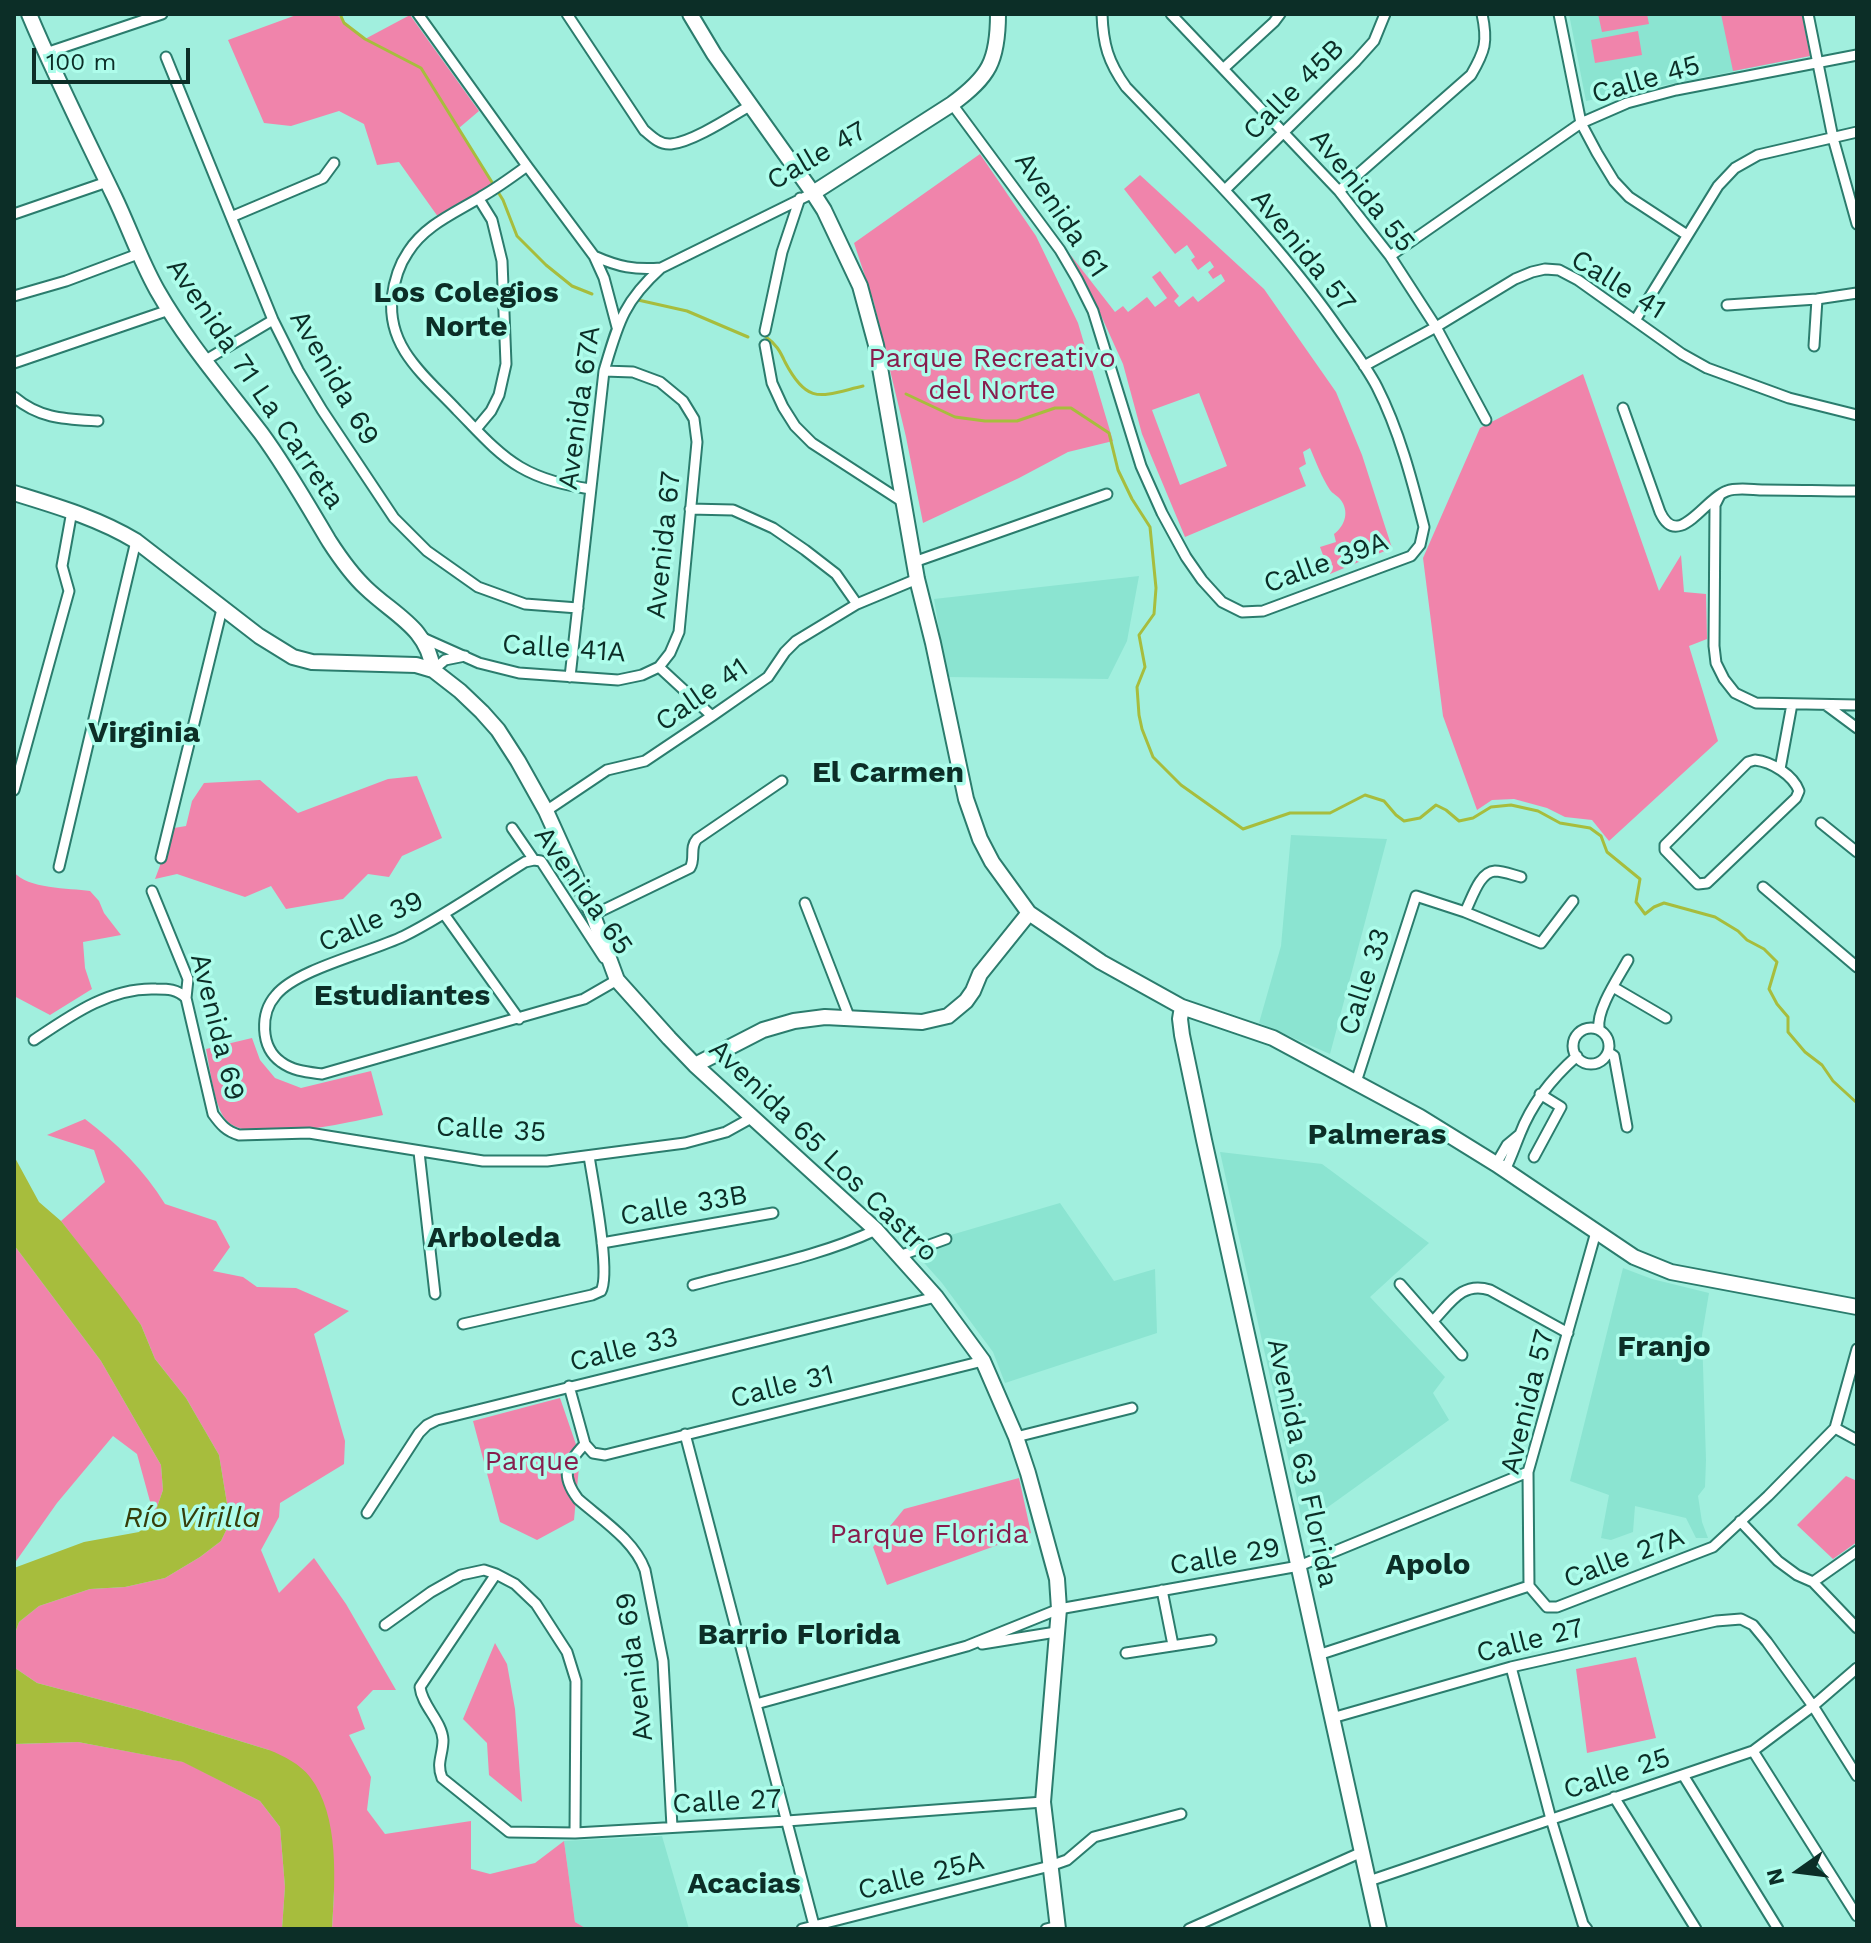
<!DOCTYPE html>
<html>
<head>
<meta charset="utf-8">
<style>
	body { margin:0 }
	#map { position:relative; width:1871px; height:1943px; overflow:hidden; background:#a1efde; font-family:"Work Sans",sans-serif }
	canvas { display:block }
	.frame { position:absolute; inset:0; border:16px solid #0c2e27; pointer-events:none }
	.north { position:absolute; left:1759px; top:1831px; width:80px; height:80px; -webkit-text-stroke:6px #aefdeb; paint-order:stroke; rotate:256deg; font-size:22px; font-weight:700; line-height:32px; text-align:center; color:#0c2e27 }
	.north::after { content:''; display:block; margin:auto; width:28px; height:36px; background:#0c2e27; clip-path:polygon(50% 0,100% 100%,50% 72%,0 100%) }
	.scale { position:absolute; left:32px; top:48px; width:158px; height:36px; box-sizing:border-box; border:4px solid #0c2e27; border-top:0; padding-left:10px; font-size:24px; line-height:28px; white-space:nowrap; color:#0c2e27; -webkit-text-stroke:6px #aefdeb; paint-order:stroke }
</style>
</head>
<body>
<div id="map">
<canvas width="1871" height="1943"></canvas>
<div class="frame"></div>
<div class="north">N</div>
<div class="scale">100 m</div>
</div>
<script>
const g = document.querySelector('canvas').getContext('2d');
g.lineJoin = 'round';
function fill(path, color) {
  g.fillStyle = color;
  g.fill(path, 'evenodd');
}
function stroke(path, color, width, dash) {
  g.strokeStyle = color;
  g.lineWidth = width;
  g.lineCap = dash ? 'butt' : 'round';
  g.setLineDash(dash || []);
  g.stroke(path);
}
function drawText(font, color, halo, rows, align = 'center') {
  g.font = font + ' "Work Sans",sans-serif';
  g.lineWidth = 7;
  g.setLineDash([]);
  g.textBaseline = 'middle';
  g.strokeStyle = halo;
  g.fillStyle = color;
  for (const [text, x, y, turn = 0] of rows) {
    g.save();
    g.translate(x, y);
    g.rotate((+turn || 0) * Math.PI / 180);
    g.textAlign = isNaN(turn) ? turn : align;
    if (halo) g.strokeText(text, 0, 0);
    g.fillText(text, 0, 0);
    g.restore();
  }
}
const built = new Path2D(`
	M1569,14H1802L1810,56L1586,101Z
	M1139,576L1127,641L1108,679L947,677L934,599Z
	M1291,835L1387,839L1330,1054L1259,1023L1281,946Z
	M1220,1152L1322,1164L1429,1243L1370,1297L1445,1377L1433,1393L1449,1420L1303,1525Z
	M1060,1203L1114,1281L1155,1269L1157,1333L1005,1383L993,1352L942,1283L910,1247Z
	M1623,1268L1652,1279L1709,1293L1702,1335L1706,1460L1705,1487L1698,1496L1702,1522L1708,1538H1696L1686,1518L1635,1506L1633,1532L1611,1540L1601,1538L1609,1495L1570,1481Z
	M662,1836L689,1929H587L575,1922L564,1841Z`);
const green = new Path2D(`
	M299,14H336L365,39L410,15L479,111L459,128L494,185L441,221L399,162L377,165L364,124L339,111L291,126L264,123L228,40Z
	M1598,14H1647L1649,24L1602,32Z
	M1721,14H1802L1810,56L1733,71Z
	M1638,31L1642,55L1595,63L1591,40Z
	M980,154L1036,236L1078,323L1113,441L1068,452L1019,478L923,523L906,437L874,303L854,243Z
	M1140,175L1264,289L1336,392L1362,455L1392,548L1330,574L1320,547L1336,542L1334,534C1345,526 1350,511 1340,499C1338,496 1333,494 1330,490C1322,478 1316,462 1310,448L1303,452L1306,464L1299,468L1306,486L1185,537L1142,434L1123,364L1099,311L1058,239L1115,312L1123,306L1128,312L1147,297L1155,307L1167,298L1152,277L1160,271L1179,296L1174,301L1179,307L1193,296L1198,302L1225,281L1221,274L1213,279L1208,272L1214,267L1210,261L1198,270L1191,260L1195,257L1187,245L1175,254L1124,189ZM1199,393L1227,466L1180,485L1152,410Z
	M1583,374L1659,591L1681,555L1684,592L1706,594L1707,639L1689,646L1718,741L1609,841L1592,820L1565,817L1547,808L1514,799L1492,800L1477,810L1443,716L1423,558L1480,428Z
	M417,776L442,838L402,856L389,877L368,874L343,899L286,909L271,886L245,897L177,874L155,879L174,828L186,826L192,801L204,783L260,780L298,813L388,779Z
	M14,872C27,889 69,888 90,891L99,901L104,913L121,935L83,942L85,968L92,989L50,1015L14,996Z
	M252,1038L260,1060L275,1078L301,1088L371,1071L383,1115C352,1122 248,1146 226,1120C214,1106 210,1068 206,1049Z
	M85,1119C117,1143 144,1170 165,1204L216,1221L230,1247L213,1271L243,1277L257,1287L296,1288L349,1311L314,1334L345,1441L344,1464L280,1503L279,1517L261,1550L279,1593L314,1558L346,1604L396,1690H373L357,1707L365,1729L349,1735L371,1777L367,1810L385,1834L471,1821V1869L490,1874L535,1863L564,1841L575,1922L587,1929H332L334,1893L269,1750L139,1710L37,1683L15,1668L14,1636L19,1622L39,1606L90,1589L125,1587L165,1578L200,1557L221,1541L230,1522L219,1455L186,1398L155,1359L141,1325L61,1221L105,1182L94,1150L47,1135Z
	M14,1245L101,1361L161,1465L163,1490L154,1516L137,1454L113,1436L57,1503L14,1564Z
	M560,1398L580,1456L574,1520L537,1540L500,1522L473,1421Z
	M1846,1476L1857,1481V1542L1833,1559L1797,1525Z
	M1019,1478L1031,1533L887,1585L873,1547L904,1509Z
	M495,1643L507,1664L515,1709L522,1802L489,1775L487,1743L463,1719Z
	M1636,1657L1656,1738L1587,1753L1576,1669Z
	M78,1742L184,1762L260,1801L280,1827L285,1887L282,1929H14V1744Z`);
const water = new Path2D(`
	M14,1156L39,1202L61,1221L120,1296L141,1325L155,1359L186,1398L219,1455L230,1522L221,1541L200,1557L165,1578L125,1587L90,1589L39,1606L19,1622L14,1636V1568L84,1542L139,1532L154,1516L163,1490L161,1465L101,1361L14,1245Z
	M14,1660L15,1668L37,1683L139,1710L269,1750C284,1756 300,1764 310,1777C340,1816 335,1882 332,1929H282L285,1887L280,1827L260,1801L183,1762L78,1742L14,1744Z`);
const stream = new Path2D(`
	M340,14L344,23L365,39L421,68L503,200L517,236L546,265L572,286L592,294
	M638,300L687,311L748,337
	M766,337C776,344 780,351 785,362C808,406 821,396 863,386
	M906,394L955,417L985,421H1017L1055,408H1071L1109,433L1118,470L1132,499L1150,527L1156,588L1154,614L1139,635L1145,667L1137,687L1139,715L1142,729L1153,757L1181,785L1243,829L1290,813H1330L1365,795L1384,801L1396,815L1404,821L1420,818L1436,805L1446,810L1459,821L1473,818L1491,807L1511,805L1538,811L1560,823L1590,828L1601,836L1607,852L1640,879L1636,902L1645,914L1654,907L1664,903L1715,917L1738,931L1747,940L1764,949L1777,962L1769,989L1777,1004L1788,1017V1032L1805,1052L1822,1065L1833,1081L1857,1103`);
const street = new Path2D(`
	M418,14L527,166L594,256L604,278L617,327
	M567,14L644,130C652,137 660,145 671,144C693,142 732,116 751,105
	M1171,14L1339,191L1390,256L1436,327L1486,420
	M1559,14L1581,123L1597,153L1614,181L1629,197L1687,235
	M1808,14L1833,138L1857,224
	M46,53L162,14
	M166,57L273,320L298,370L322,410L394,518L427,551L478,587L525,604L578,608
	M1224,68L1274,22L1280,14
	M952,104L1060,250L1077,279L1093,311L1141,466L1162,513L1186,557L1202,580L1222,602L1242,612L1263,611L1411,556L1420,545L1424,527C1412,480 1399,430 1377,387C1365,364 1348,343 1333,321C1272,235 1199,163 1126,87C1108,62 1103,44 1102,14
	M527,166C512,177 497,188 481,197C455,213 425,225 408,252C399,265 394,282 392,298C387,348 425,376 457,410C476,429 496,453 520,467C542,480 566,485 590,489
	M1225,190L1356,61L1374,41L1385,14
	M1339,191L1471,75C1485,51 1488,42 1482,14
	M14,214L107,182
	M231,217L323,178L334,163
	M594,256C619,267 634,270 661,268
	M1390,256L1581,123L1627,103L1676,90L1857,55
	M14,296L66,281L138,254
	M1727,305L1817,299L1857,293
	M1636,319L1718,186L1735,168L1758,155L1857,132
	M765,331L782,252L800,198
	M765,345L772,383L783,407L795,426L812,443L903,502
	M1814,346L1817,299
	M204,361L273,320
	M14,363L169,310
	M1364,366L1436,327L1515,279L1532,272L1545,269L1559,270L1578,280L1682,354L1707,368L1789,398L1857,415
	M14,397C40,419 65,419 98,421
	M1623,408L1660,512C1678,551 1705,498 1727,491C1737,487 1753,490 1764,490C1795,490 1826,491 1857,491
	M476,429L491,411L499,395L506,364L502,261L492,220L479,199
	M1720,495L1715,505L1714,646L1716,663L1724,679L1735,693L1756,703L1857,705
	M690,509L733,510L773,528L805,550L836,574L857,604
	M914,562L1107,494
	M423,638L479,663L519,673L618,680L642,675L659,667L670,653L679,632L697,442L694,419L683,401L660,382L633,372L604,371
	M659,667L712,716
	M433,670L445,660L465,656
	M570,677L604,371C618,324 623,302 661,268L813,193
	M1826,705L1857,728
	M1755,760C1772,762 1793,775 1799,791L1796,798L1707,883L1698,884L1665,850V845L1748,762Z
	M1780,769L1792,704
	M14,790L69,591L62,566L72,511
	M546,811L607,770L645,761L712,716L768,677L785,652L796,641L857,604L917,579
	M1821,823L1857,852
	M512,828L534,860L541,861L604,958
	M161,858L222,609
	M534,860L525,862C485,887 446,915 404,936C371,952 297,969 276,995C260,1013 260,1047 281,1062C293,1071 307,1072 322,1074L584,999L617,980L616,977
	M59,867L136,541
	M1763,887L1857,967
	M152,891L188,979L186,998L213,1114C221,1125 226,1131 239,1135L309,1133L483,1161H547L685,1143L726,1132L753,1117
	M805,903L850,1019
	M1465,912C1472,899 1479,872 1495,871C1503,871 1513,875 1521,877
	M444,914L519,1019
	M593,915L690,868C696,858 689,848 697,839L782,781
	M1613,987L1666,1018
	M1573 1046a18 18 0 1 1 36 0a18 18 0 1 1-36 0Z
	M1599,1029C1596,1010 1618,978 1628,960
	M34,1040C71,1015 110,987 156,989C168,989 177,989 186,998
	M1608,1052L1614,1056L1627,1127
	M1356,1082L1416,896L1465,912L1541,943L1573,901
	M419,1152L435,1294
	M1534,1157L1561,1107L1540,1094
	M1496,1164L1507,1145L1519,1135
	M1505,1170C1511,1158 1515,1146 1520,1134C1532,1103 1552,1078 1577,1056
	M602,1243L773,1213
	M899,1256L946,1239
	M1400,1284L1462,1355
	M693,1285C755,1268 818,1257 876,1230
	M1434,1320C1451,1302 1463,1281 1490,1290L1568,1333
	M463,1324L592,1295L601,1291C611,1273 593,1182 589,1156
	M569,1386L585,1444L593,1453L605,1455L983,1361
	M1835,1428L1857,1440
	M685,1434L815,1929
	M1016,1437L1132,1408
	M585,1444C566,1464 560,1475 578,1499C602,1520 634,1540 645,1570L663,1661L672,1827
	M367,1513L419,1433L427,1425L437,1420L936,1297
	M1740,1521L1778,1561L1797,1575L1813,1582L1857,1628
	M496,1574L420,1687C422,1706 442,1721 443,1740C443,1755 436,1763 442,1778L509,1832L575,1833L787,1821L1043,1802
	M1813,1582L1857,1551
	M1529,1586L1547,1607H1557L1713,1547L1768,1496L1835,1428L1857,1349
	M1529,1586L1528,1472L1596,1232
	M1162,1590L1173,1645
	M385,1625L431,1592L461,1575L484,1570L496,1574L515,1584L536,1604L567,1652L576,1681L575,1833
	M982,1644L1056,1632
	M1126,1653L1211,1640
	M1318,1655L1529,1586
	M1511,1667L1551,1819L1583,1924L1587,1929
	M756,1704L967,1646L1059,1609L1299,1566L1528,1472
	M1332,1718L1511,1667L1716,1621L1741,1619L1753,1625L1767,1642L1813,1706L1857,1776
	M1753,1751L1857,1916
	M1683,1775L1778,1929
	M1614,1797L1696,1929
	M1369,1881L1753,1751L1813,1706L1857,1668
	M802,1929L1050,1866L1067,1860L1094,1837L1181,1814
	M1046,1929L1058,1926
	M1189,1929L1362,1852`);
const secondary = new Path2D(`
	M29,14C55,76 85,136 114,196C129,227 140,260 157,290C186,341 225,386 261,433C286,467 307,504 329,541C340,558 351,574 366,588C394,615 428,628 433,670
	M690,14L714,54L813,193L824,210L860,286L876,345L917,579L933,643L966,799L980,839L992,862L1029,913L1101,962L1182,1007L1273,1038L1420,1117L1496,1164L1634,1257L1671,1272L1857,1307
	M813,193L952,104C989,77 998,61 998,14
	M14,493C56,506 98,518 136,541L259,636L293,657L312,662L416,665L433,670L460,691L482,712L498,730L518,761L546,811L593,915L617,980L669,1038L695,1065L876,1230L936,1297L983,1361L1016,1437L1028,1473L1057,1579L1059,1609L1043,1802L1058,1929
	M1182,1007L1180,1019L1182,1035L1204,1140L1379,1929
	M695,1065L763,1030L794,1021L825,1017L922,1022L948,1016L966,1001L973,991L980,974L1029,913`);
const streetNames = [
	["Calle 45",1646,80,-16],
	["Calle 45B",1294,90,-45],
	["Calle 47",817,156,-30],
	["Avenida 55",1362,191,51],
	["Avenida 61",1061,215,56],
	["Avenida 57",1303,251,51],
	["Calle 41",1618,285,32],
	["Avenida 69",334,378,60],
	["Avenida 71 La Carreta",255,384,56],
	["Avenida 67A",580,408,-82],
	["Avenida 67",664,545,-84],
	["Calle 39A",1326,563,-20],
	["Calle 41A",564,649,4],
	["Calle 41",702,695,-35],
	["Avenida 65",583,891,55],
	["Calle 39",371,922,-24],
	["Calle 33",1365,982,-72],
	["Avenida 69",217,1027,76],
	["Calle 35",491,1130,3],
	["Avenida 65 Los Castro",823,1151,44],
	["Calle 33B",684,1206,-10],
	["Calle 33",624,1350,-14],
	["Calle 31",782,1387,-14],
	["Avenida 57",1528,1402,-76],
	["Avenida 63 Florida",1302,1463,78],
	["Calle 29",1225,1557,-10],
	["Calle 27A",1624,1558,-21],
	["Calle 27",1530,1641,-14],
	["Avenida 69",635,1667,-97],
	["Calle 25",1617,1774,-18],
	["Calle 27",727,1802,-3],
	["Calle 25A",921,1876,-14]
];
const parkNames = [
	["Parque Recreativo",992,359],
	["del Norte",992,391],
	["Parque",532,1462],
	["Parque Florida",929,1535]
];
const neighbourhoodNames = [
	["Los Colegios",466,293],
	["Norte",466,327],
	["Virginia",144,733],
	["El Carmen",888,773],
	["Estudiantes",402,996],
	["Palmeras",1377,1135],
	["Arboleda",494,1238],
	["Franjo",1664,1347],
	["Apolo",1428,1565],
	["Barrio Florida",799,1635],
	["Acacias",744,1884]
];
const waterNames = [
	["Río Virilla",192,1518]
];
fill(built, '#8be4d1');
fill(green, '#f084ab');
fill(water, '#a7bd3d');
stroke(stream, '#a7bd3d', 3);
stroke(street, '#2b7c6d', 13);
stroke(secondary, '#2b7c6d', 18);
stroke(street, '#fff', 9);
stroke(secondary, '#fff', 14);
drawText('28px', '#0c2e27', '#aefdeb', streetNames);
drawText('28px', '#871e4d', '#aefdeb', parkNames);
drawText('bold 30px', '#0c2e27', '#aefdeb', neighbourhoodNames);
drawText('italic 30px', '#363e0a', '#aefdeb', waterNames);
</script>
</body>
</html>
